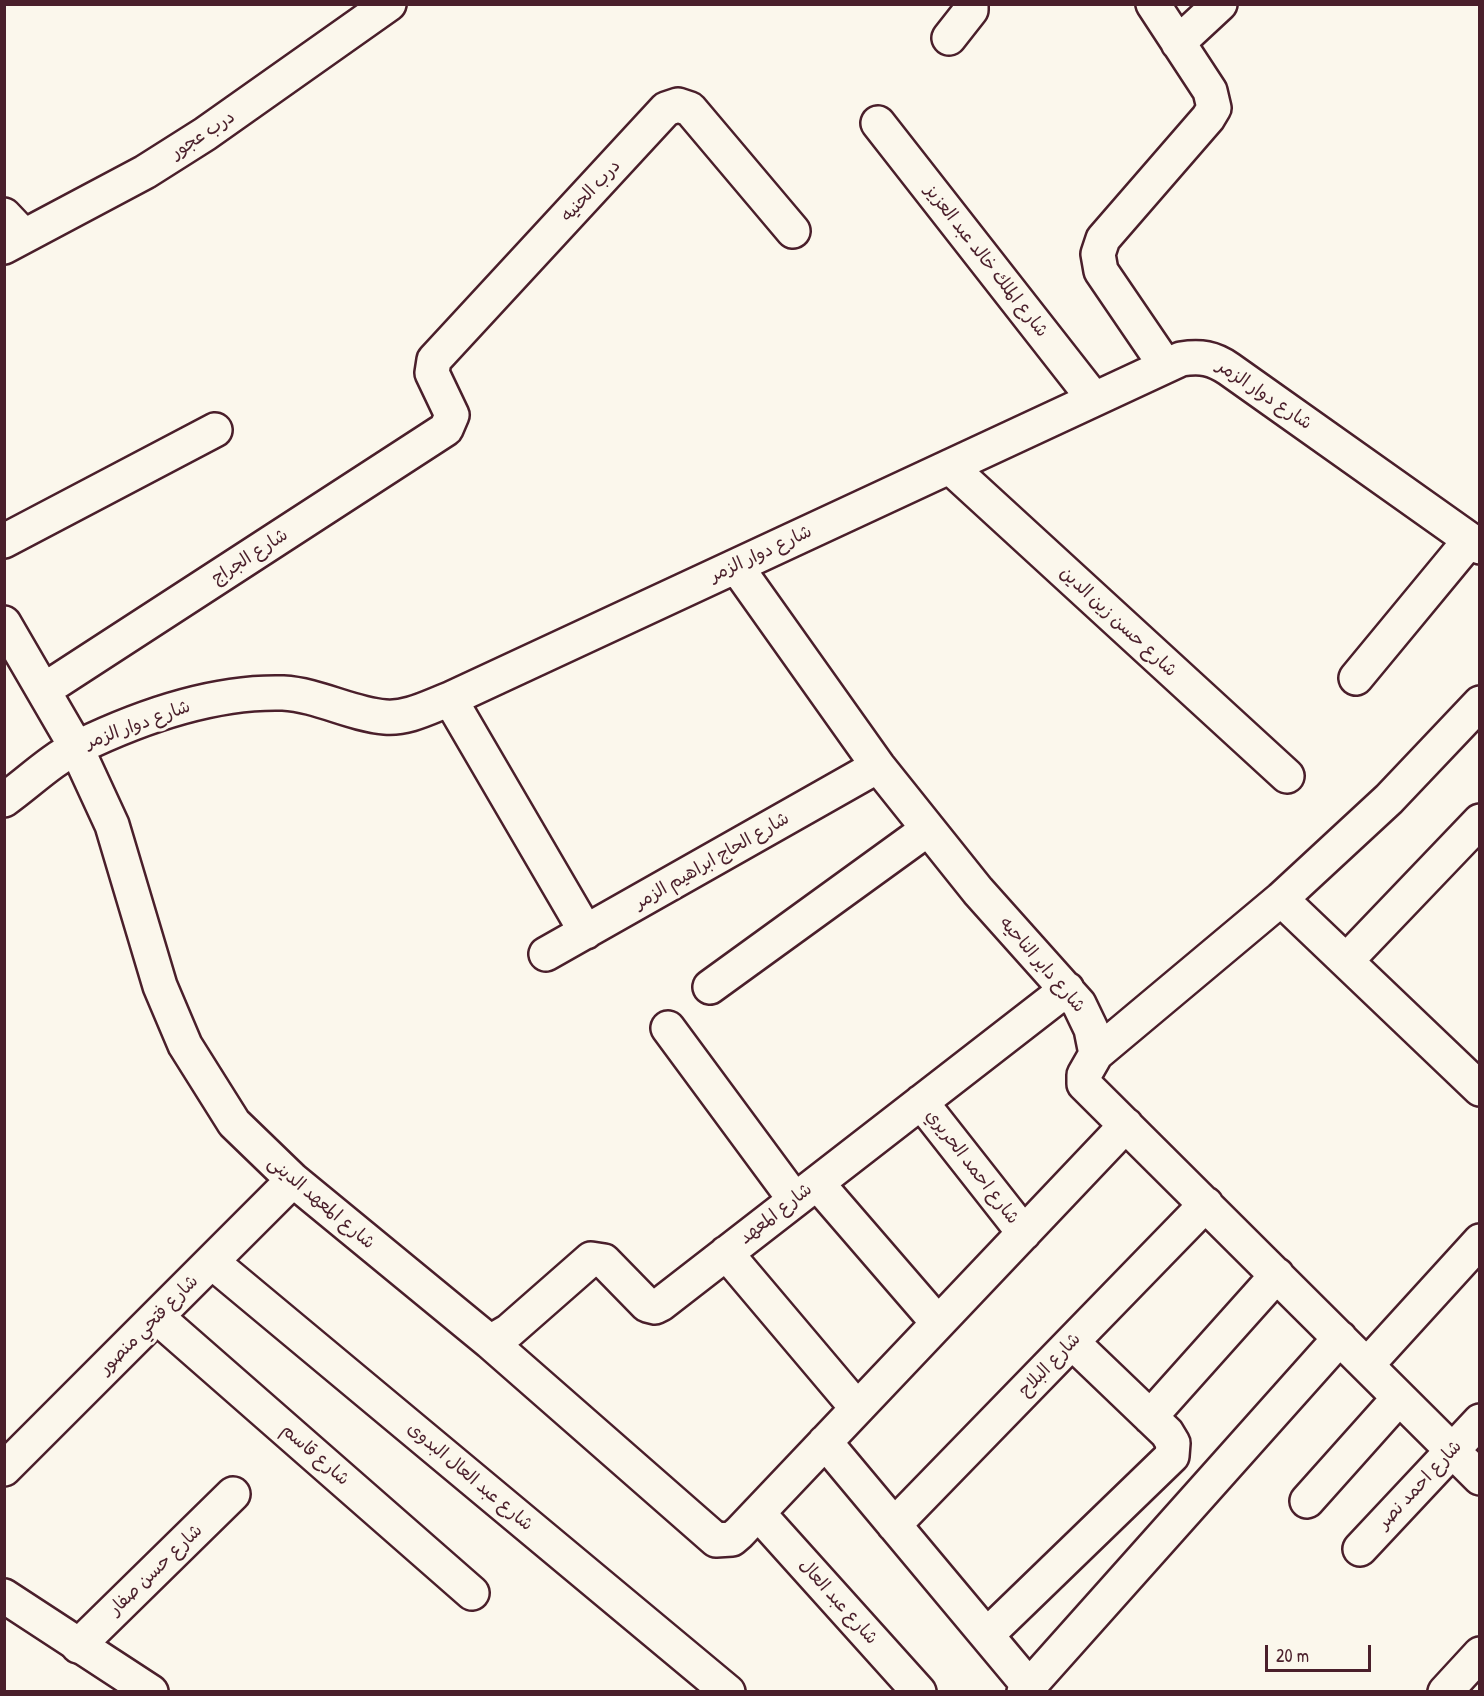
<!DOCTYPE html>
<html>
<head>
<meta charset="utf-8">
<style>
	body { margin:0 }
	#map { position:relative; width:1484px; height:1696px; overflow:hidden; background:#fbf7ec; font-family:"Patrick Hand",sans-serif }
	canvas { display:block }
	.frame { position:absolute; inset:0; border:6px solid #4a1f2b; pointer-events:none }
	.scale { position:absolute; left:1265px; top:1645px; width:106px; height:27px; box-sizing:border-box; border:3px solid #4a1f2b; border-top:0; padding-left:8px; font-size:18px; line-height:21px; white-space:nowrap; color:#4a1f2b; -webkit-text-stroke:4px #fbf7ec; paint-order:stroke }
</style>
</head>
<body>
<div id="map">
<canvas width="1484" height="1696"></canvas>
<div class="frame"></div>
<div class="scale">20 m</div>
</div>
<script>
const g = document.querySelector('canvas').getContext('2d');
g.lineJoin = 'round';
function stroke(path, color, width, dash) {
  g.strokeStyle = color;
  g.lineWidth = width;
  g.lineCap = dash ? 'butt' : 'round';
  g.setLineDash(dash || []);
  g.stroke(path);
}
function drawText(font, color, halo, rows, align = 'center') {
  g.font = font + ' "Patrick Hand","Playpen Sans Arabic",sans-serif';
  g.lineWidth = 6;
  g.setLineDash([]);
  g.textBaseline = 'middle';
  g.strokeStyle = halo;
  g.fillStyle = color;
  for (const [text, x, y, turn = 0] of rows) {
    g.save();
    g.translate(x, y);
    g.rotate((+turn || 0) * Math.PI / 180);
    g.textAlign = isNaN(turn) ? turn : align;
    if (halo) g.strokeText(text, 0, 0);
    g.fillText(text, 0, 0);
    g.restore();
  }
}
const minor = new Path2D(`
	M1153,4L1210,91L1214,108L1208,118L1103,239L1098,254L1101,271L1165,365
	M949,38L971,10V4
	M1178,43L1220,4
	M878,123L1094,399
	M4,215L24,236
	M4,247L145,172L205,134L389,4
	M950,467L1287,776
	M4,541L215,430
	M736,566L878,766L978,891L1079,1004L1091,1029L1096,1054L1084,1075V1084L1480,1478
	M4,623L76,747L112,825L160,986L185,1045L234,1123L293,1180L490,1342L716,1540L732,1539L739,1533L1126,1125
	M1356,678L1470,540
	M44,690L446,429L452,415L432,373L434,360L666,109L678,105L690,109L793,231
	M450,699L586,932
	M4,800C28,783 52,759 78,747C140,717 213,691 283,693C319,695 350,714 385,717C407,719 429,707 450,699L1181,359C1201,356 1213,358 1229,369L1480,547
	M1281,899L1480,1089
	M546,954L878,766
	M1347,960L1480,821
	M710,987L928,829
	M668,1028L795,1200
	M1096,1054L1281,899L1389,799L1480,703
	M921,1102L1024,1233
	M817,1183L938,1323
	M726,1253L857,1408
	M212,1262L728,1692
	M157,1317L472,1593
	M490,1342L509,1331L591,1259L604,1261L647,1305L655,1307L661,1304L1067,989
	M1367,1365L1480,1241
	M1150,1417L1277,1275
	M825,1442L1029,1686
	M4,1469L293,1180
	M1307,1501L1399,1398
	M758,1513L919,1692
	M894,1525L1206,1204
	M1360,1549L1480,1421
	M987,1635L1172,1456L1173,1443L1167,1433L1072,1342
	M78,1646L233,1494
	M1024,1692L1340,1338
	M1445,1692L1480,1654`);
const secondary = new Path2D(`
	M4,1596L151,1692`);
const streetNames = [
	["درب عجور",203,135,-33],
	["درب الحنيه",591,191,-47],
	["شارع الملك خالد عبد العزيز",986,261,52],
	["شارع دوار الزمر",1264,395,34],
	["شارع دوار الزمر",761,554,-25],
	["شارع الجراج",250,557,-33],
	["شارع حسن زين الدين",1118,622,43],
	["شارع دوار الزمر",138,725,-20],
	["شارع الحاج ابراهيم الزمر",712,861,-30],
	["شارع داير الناحيه",1042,965,49],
	["شارع احمد الحريري",972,1167,52],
	["شارع المعهد الدينى",321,1203,40],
	["شارع المعهد",776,1214,-38],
	["شارع فتحي منصور",149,1325,-45],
	["شارع البلاح",1050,1365,-46],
	["شارع قاسم",315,1455,41],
	["شارع عبد العال البدوى",470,1477,40],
	["شارع احمد نصر",1420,1485,-47],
	["شارع حسن صفار",156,1570,-44],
	["شارع عبد العال",838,1602,48]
];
stroke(minor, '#4a1f2b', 38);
stroke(secondary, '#4a1f2b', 38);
stroke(minor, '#fbf7ec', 33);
stroke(secondary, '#fbf7ec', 33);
drawText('18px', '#4a1f2b', '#fbf7ec', streetNames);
</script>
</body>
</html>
